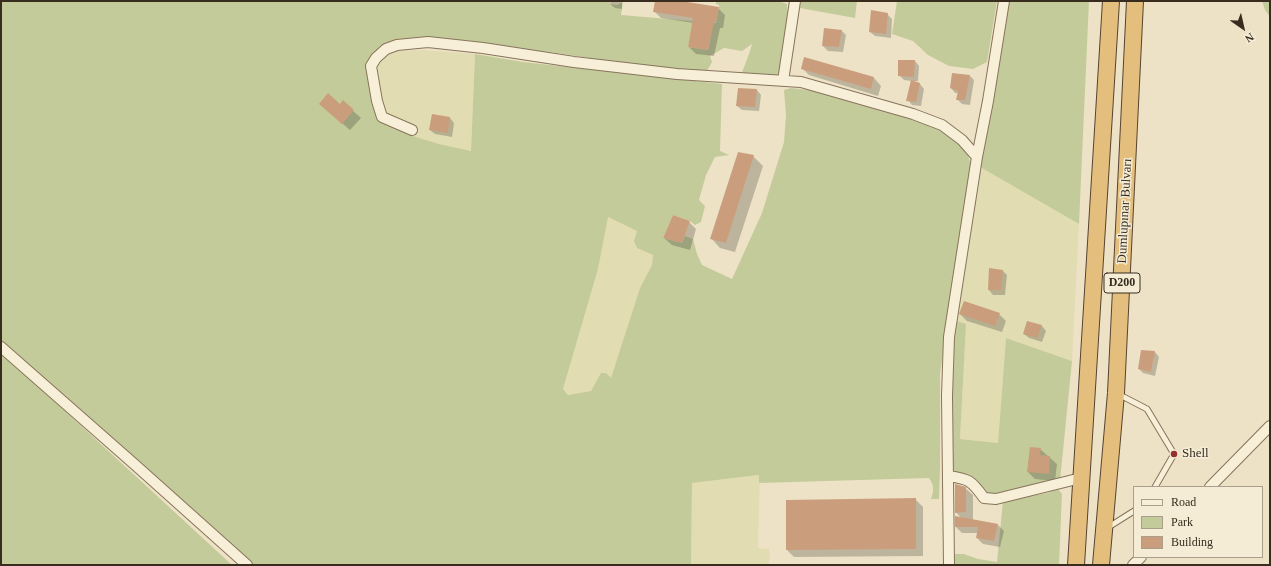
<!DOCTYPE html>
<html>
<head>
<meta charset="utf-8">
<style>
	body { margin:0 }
	#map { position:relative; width:1271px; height:566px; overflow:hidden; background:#ede2c6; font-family:Georgia,serif }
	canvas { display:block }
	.frame { position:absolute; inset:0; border:2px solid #382c1f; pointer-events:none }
	.legend { position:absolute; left:1133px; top:486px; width:130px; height:72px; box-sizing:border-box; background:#f4ecd5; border:1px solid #a99f8c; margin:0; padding:5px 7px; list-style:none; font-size:12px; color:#382c1f }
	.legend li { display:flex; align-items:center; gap:8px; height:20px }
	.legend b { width:20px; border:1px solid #a99f8c }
	.north { position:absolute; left:1223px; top:8px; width:40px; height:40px; -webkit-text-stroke:3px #f4ecd5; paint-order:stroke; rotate:146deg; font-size:11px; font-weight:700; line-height:16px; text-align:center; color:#382c1f }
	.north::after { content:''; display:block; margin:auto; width:14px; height:18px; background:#382c1f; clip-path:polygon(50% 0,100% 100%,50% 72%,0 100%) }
</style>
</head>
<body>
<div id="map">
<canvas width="1271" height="566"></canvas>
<div class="frame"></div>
<ul class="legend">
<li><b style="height:5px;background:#f8efd9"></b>Road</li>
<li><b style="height:11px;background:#c4cb9a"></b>Park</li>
<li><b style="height:11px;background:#ca9e7d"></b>Building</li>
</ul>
<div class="north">N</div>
</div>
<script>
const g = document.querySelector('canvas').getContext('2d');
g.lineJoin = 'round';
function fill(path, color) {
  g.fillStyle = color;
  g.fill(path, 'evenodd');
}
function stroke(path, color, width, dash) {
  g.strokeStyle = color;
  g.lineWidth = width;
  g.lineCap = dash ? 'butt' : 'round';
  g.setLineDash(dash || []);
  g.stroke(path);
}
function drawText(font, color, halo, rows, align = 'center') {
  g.font = font + ' Georgia,serif';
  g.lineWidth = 3;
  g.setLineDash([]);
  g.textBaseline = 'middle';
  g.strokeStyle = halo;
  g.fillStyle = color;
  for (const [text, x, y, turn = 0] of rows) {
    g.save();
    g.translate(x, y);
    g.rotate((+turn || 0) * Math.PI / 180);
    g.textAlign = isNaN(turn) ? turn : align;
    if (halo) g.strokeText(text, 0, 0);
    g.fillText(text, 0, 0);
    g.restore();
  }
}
const farmland = new Path2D(`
	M424,50L475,54L471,151L439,144L413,136L389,124L384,112L377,67L382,57L391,51Z
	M980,167L1079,224L1072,361L1006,338L998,443L960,439L966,324L957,321Z
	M607,216L637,231V248L653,255L652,265L640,288L611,379L596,383L591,391L568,395L563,389L598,269Z
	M760,475L758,548L769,549L770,557L768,565H691L692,483Z`);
const green = new Path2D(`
	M1,1H610V4L617,5L623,2L621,15L716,23L719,7V5L716,4V2L720,1L781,2L787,4L788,23L787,32L778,74L776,78L741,75L749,54L752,44L742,51L724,48L710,56L712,62L707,71L681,72L557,53L428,38L386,43L371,56L366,68L389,124L413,136L439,144L471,151L475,54L523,62L722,84L720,151L729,155L715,157L706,175L699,200L705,206L701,222L695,225L690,221L673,215L663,238L682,243L685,236L693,239L697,254L702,265L732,279L762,213L784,142L786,115L784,90L791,88L810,90L909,117L944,130L958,143L968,155L971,165L940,374V468L939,499H931C934,491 934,485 929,478L759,483V475L692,483L691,565H253L1,344ZM691,33L711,36L708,50L688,47ZM608,217L637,231L634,241L637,248L653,255L652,265L640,288L611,378L606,373H601L591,391L568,395L563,389L598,269Z
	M801,1H857L855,18L800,8Z
	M897,1H997L987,62L973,69L949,66L928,55L913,41L892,34Z
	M1009,1H1089L1079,224L980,167Z
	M1262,1H1270V17L1265,10Z
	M957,321L966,324L960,439L998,443L1006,338L1072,361L1060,481L987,495L950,468C950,419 949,370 957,321Z
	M1,352L232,565H1Z
	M1058,489L1062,494L1059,565H951L955,554H964L978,559L997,562L1003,501L1048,493Z`);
const shadow = new Path2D(`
	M611,1H622V9L615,8L610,4Z
	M656,1H675L718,8L725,15L723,28H720L714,56L696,54L689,47L694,23L661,18L654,11Z
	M887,14L892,19L891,38L875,36L870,32Z
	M842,31L846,35L843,52L828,51L823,46Z
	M805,58L874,78L881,86L878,96L809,75L802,68Z
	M915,61L919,66L918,81H913L920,84L924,89L921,106L912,105L908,100L912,81L904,80L899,75Z
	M970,76L974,80L970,105L962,104L957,99L959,93H955L951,88Z
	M757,90L761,95L759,111L742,110L737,106Z
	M343,102L361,118L350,130L328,111L340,105Z
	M450,118L454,123L452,137L435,134L430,130Z
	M753,156L763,166L735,252L720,248L711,238Z
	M689,222L696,229L690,250L672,245L664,238Z
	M1003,271L1007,275L1005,295H993L989,290Z
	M960,314H999L1006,321L1002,332L967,321Z
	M1027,322L1042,326L1046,331L1042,342L1029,338L1024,334Z
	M1142,351L1155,352L1159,357L1155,376L1143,373L1139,369Z
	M1030,448L1040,449L1057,464L1055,481L1035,479L1028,472Z
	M965,488L973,495V520L997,524L1004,531L1000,547L983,544L977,538L978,533H962L956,527V517L961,518L956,512Z
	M915,499L923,507V556L794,557L787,550Z`);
const building = new Path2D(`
	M655,1H681L719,7L716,22H714L708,50L688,47L693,18L653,12Z
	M871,10L888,13L886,34L869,32Z
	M824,28L842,30L839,47L822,46Z
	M804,57L874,77L871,89L801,69Z
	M898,60H915L914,77L898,76Z
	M952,73L970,75L965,100H956L958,91L950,88Z
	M911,80L920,83L916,102L906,101Z
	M738,88L757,89L755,107L736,106Z
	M328,93L340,104L343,100L354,110L342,124L319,104Z
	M432,114L450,117L448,133L429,130Z
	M738,152L754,155L726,243L710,239Z
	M673,215L690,221L682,243L663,238Z
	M989,268L1003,270L1001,290H988Z
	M964,301L1000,313L995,326L959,314Z
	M1027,321L1042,325L1037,338L1023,334Z
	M1141,350L1155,351L1151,372L1138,369Z
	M1030,447L1041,448L1040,455L1050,456L1049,474L1027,472Z
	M955,484L966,487V512L955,513Z
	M916,498V549L786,550V500Z
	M955,516L998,524L994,541L976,538L978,527H955Z`);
const service = new Path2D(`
	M1118,394L1147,409L1174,454L1155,487
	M1107,528L1134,511`);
const minor = new Path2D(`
	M783,81L795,1
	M412,130L382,117L377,101L371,66L376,58L386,49L397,45L428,42L483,48L574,62L677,74L801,82L913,114L942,125L962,140L977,157
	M1,347L133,463L247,565
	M948,476C969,479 971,480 984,498L996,499L1081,478
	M1210,487L1270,426
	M949,565L947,396L949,337L977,157L988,101L1004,1
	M1133,565L1141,557`);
const trunk = new Path2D(`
	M1076,565L1111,1
	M1101,565L1116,393L1135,1`);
const markers = [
	[1174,454,4,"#942f2e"]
];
const shields = [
	[1122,283,36]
];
const shieldNames = [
	["D200",1122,283]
];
const streetNames = [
	["Dumlupınar Bulvarı",1125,211,-87]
];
const poiNames = [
	["Shell",1182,454]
];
fill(farmland, '#e2dcb3');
fill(green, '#c4cb9a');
fill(shadow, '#0003');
fill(building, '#ca9e7d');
stroke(service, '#87745c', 7);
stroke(minor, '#87745c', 12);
stroke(trunk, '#554230', 18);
stroke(service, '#f8efd9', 5);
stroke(minor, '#f8efd9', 10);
stroke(trunk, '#e4be7c', 16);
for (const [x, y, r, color] of markers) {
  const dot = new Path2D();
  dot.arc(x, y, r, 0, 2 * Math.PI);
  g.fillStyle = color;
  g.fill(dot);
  stroke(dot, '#f4ecd5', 1.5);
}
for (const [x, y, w] of shields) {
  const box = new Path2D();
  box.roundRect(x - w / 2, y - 10, w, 20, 3);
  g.fillStyle = '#f4ecd5';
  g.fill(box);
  stroke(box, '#382c1f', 1);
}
drawText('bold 12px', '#382c1f', null, shieldNames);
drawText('13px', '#382c1f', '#f4ecd5', streetNames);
drawText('13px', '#382c1f', '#f4ecd5', poiNames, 'left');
</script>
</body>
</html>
